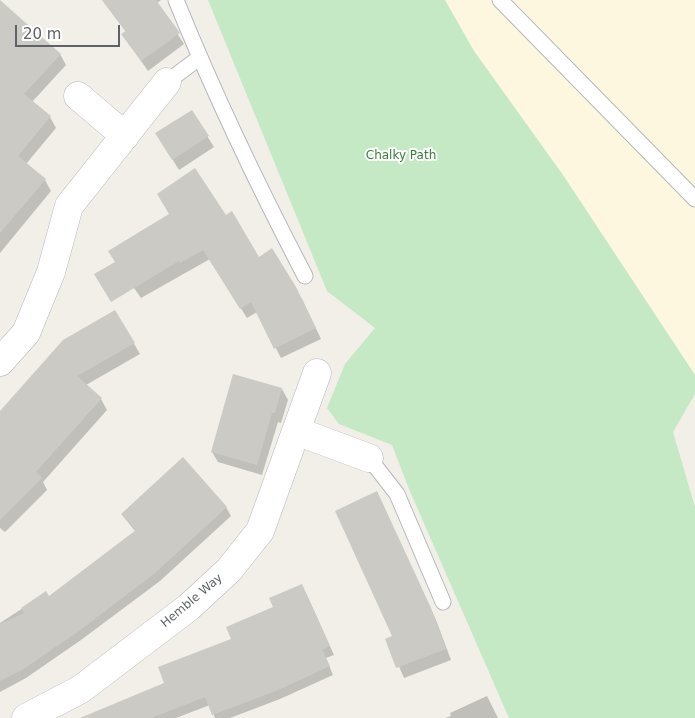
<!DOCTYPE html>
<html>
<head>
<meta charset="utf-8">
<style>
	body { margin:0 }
	#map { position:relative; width:695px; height:718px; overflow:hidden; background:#f1efe8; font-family:"DejaVu Sans",sans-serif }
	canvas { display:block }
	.scale { position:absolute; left:15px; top:25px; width:105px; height:22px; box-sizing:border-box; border:2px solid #5f6368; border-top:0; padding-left:6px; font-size:15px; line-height:18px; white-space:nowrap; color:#5f6368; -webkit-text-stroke:4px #fff; paint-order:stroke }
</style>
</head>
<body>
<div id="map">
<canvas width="695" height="718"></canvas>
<div class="scale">20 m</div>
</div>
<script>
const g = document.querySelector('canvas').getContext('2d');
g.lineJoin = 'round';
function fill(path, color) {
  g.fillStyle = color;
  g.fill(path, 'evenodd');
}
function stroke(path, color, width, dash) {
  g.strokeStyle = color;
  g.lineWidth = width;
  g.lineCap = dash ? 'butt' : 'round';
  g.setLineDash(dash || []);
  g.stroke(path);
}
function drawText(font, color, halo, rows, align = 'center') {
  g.font = font + ' "DejaVu Sans",sans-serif';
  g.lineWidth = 4;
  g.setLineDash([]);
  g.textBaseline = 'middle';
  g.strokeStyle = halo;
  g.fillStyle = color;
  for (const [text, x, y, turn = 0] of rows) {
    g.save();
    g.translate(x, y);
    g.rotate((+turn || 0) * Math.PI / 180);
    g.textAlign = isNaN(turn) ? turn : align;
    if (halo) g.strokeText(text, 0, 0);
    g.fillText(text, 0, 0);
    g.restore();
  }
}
const commercial = new Path2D(`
	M445,0H695V375L563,175L474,51Z`);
const green = new Path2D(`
	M208,0H445L474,51L563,175L695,375V394L673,432L695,507V718H509L409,489L392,445L339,424L327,408L345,364L375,328L327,291Z`);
const shadow = new Path2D(`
	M102,0H161L157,3L184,44L148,71L123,35L126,32Z
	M0,20L60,54L66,65L32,102L50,117L56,128L26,164L45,180L51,191L0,253Z
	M192,112L214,147L179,170L163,144Z
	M226,216L258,258L302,299L321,339L281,358L257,312L247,318L210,259L141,298L116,262Z
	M115,311L140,354L86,385L101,399L107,410L43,482L47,490L5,532L0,528V424Z
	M282,389L288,400L281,423L278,422L262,475L218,462L212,452Z
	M377,493L436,620L451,660L404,678L387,639L394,637Z
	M226,507L231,516L160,581L81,640L26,678L0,692V623L46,593L49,598L136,532L122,515Z
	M306,593L334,655L326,658L333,675L280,699L230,718H215L210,705L176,718H120L166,684Z
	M487,696L498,718H445L451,716L450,713Z`);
const building = new Path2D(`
	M0,0L61,54L24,94L51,116L18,156L46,179L0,233Z
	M102,0H156L180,33L141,61L121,34L126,31Z
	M192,110L209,136L172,160L155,133Z
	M195,168L226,215L232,211L259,257L272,248L296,287L316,328L274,349L251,302L240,309L203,250L180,263L179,261L111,302L94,274L115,262L108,251L169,214L157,194Z
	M115,310L135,343L77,376L102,398L36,472L42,478L0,520V411L63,340Z
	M233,374L282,388L275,413H272L257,465L211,452Z
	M183,457L227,507L155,573L79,631L22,670L0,681V624L24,613L21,608L46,591L49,596L136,530L121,514Z
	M377,491L431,608L446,649L396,668L385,639L392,636L335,511Z
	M302,584L330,646L322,650L330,666L276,691L212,715L205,697L151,718H80L164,683L158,667L231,639L226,627L273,607L269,598Z`);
const lane = new Path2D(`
	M176,0C214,94 258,186 305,276
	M500,0L695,199
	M167,82L199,58
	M369,458L397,494L443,602`);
const street = new Path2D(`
	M78,96L125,136
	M0,362L26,333L51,272L69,206L167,82
	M296,431L369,458
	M26,718L81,689L189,607L229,570L260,531L317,373`);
const parkNames = [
	["Chalky Path",401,156]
];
const streetNames = [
	["Hemble Way",192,601,-40]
];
fill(commercial, '#fef7e0');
fill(green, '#c5e8c5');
fill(shadow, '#0003');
fill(building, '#cccac5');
stroke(lane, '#b5b8bc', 17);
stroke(street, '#b5b8bc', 29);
stroke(lane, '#fff', 15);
stroke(street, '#fff', 28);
drawText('12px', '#348238', '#fff', parkNames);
drawText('12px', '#5f6368', '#fff', streetNames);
</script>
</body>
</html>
